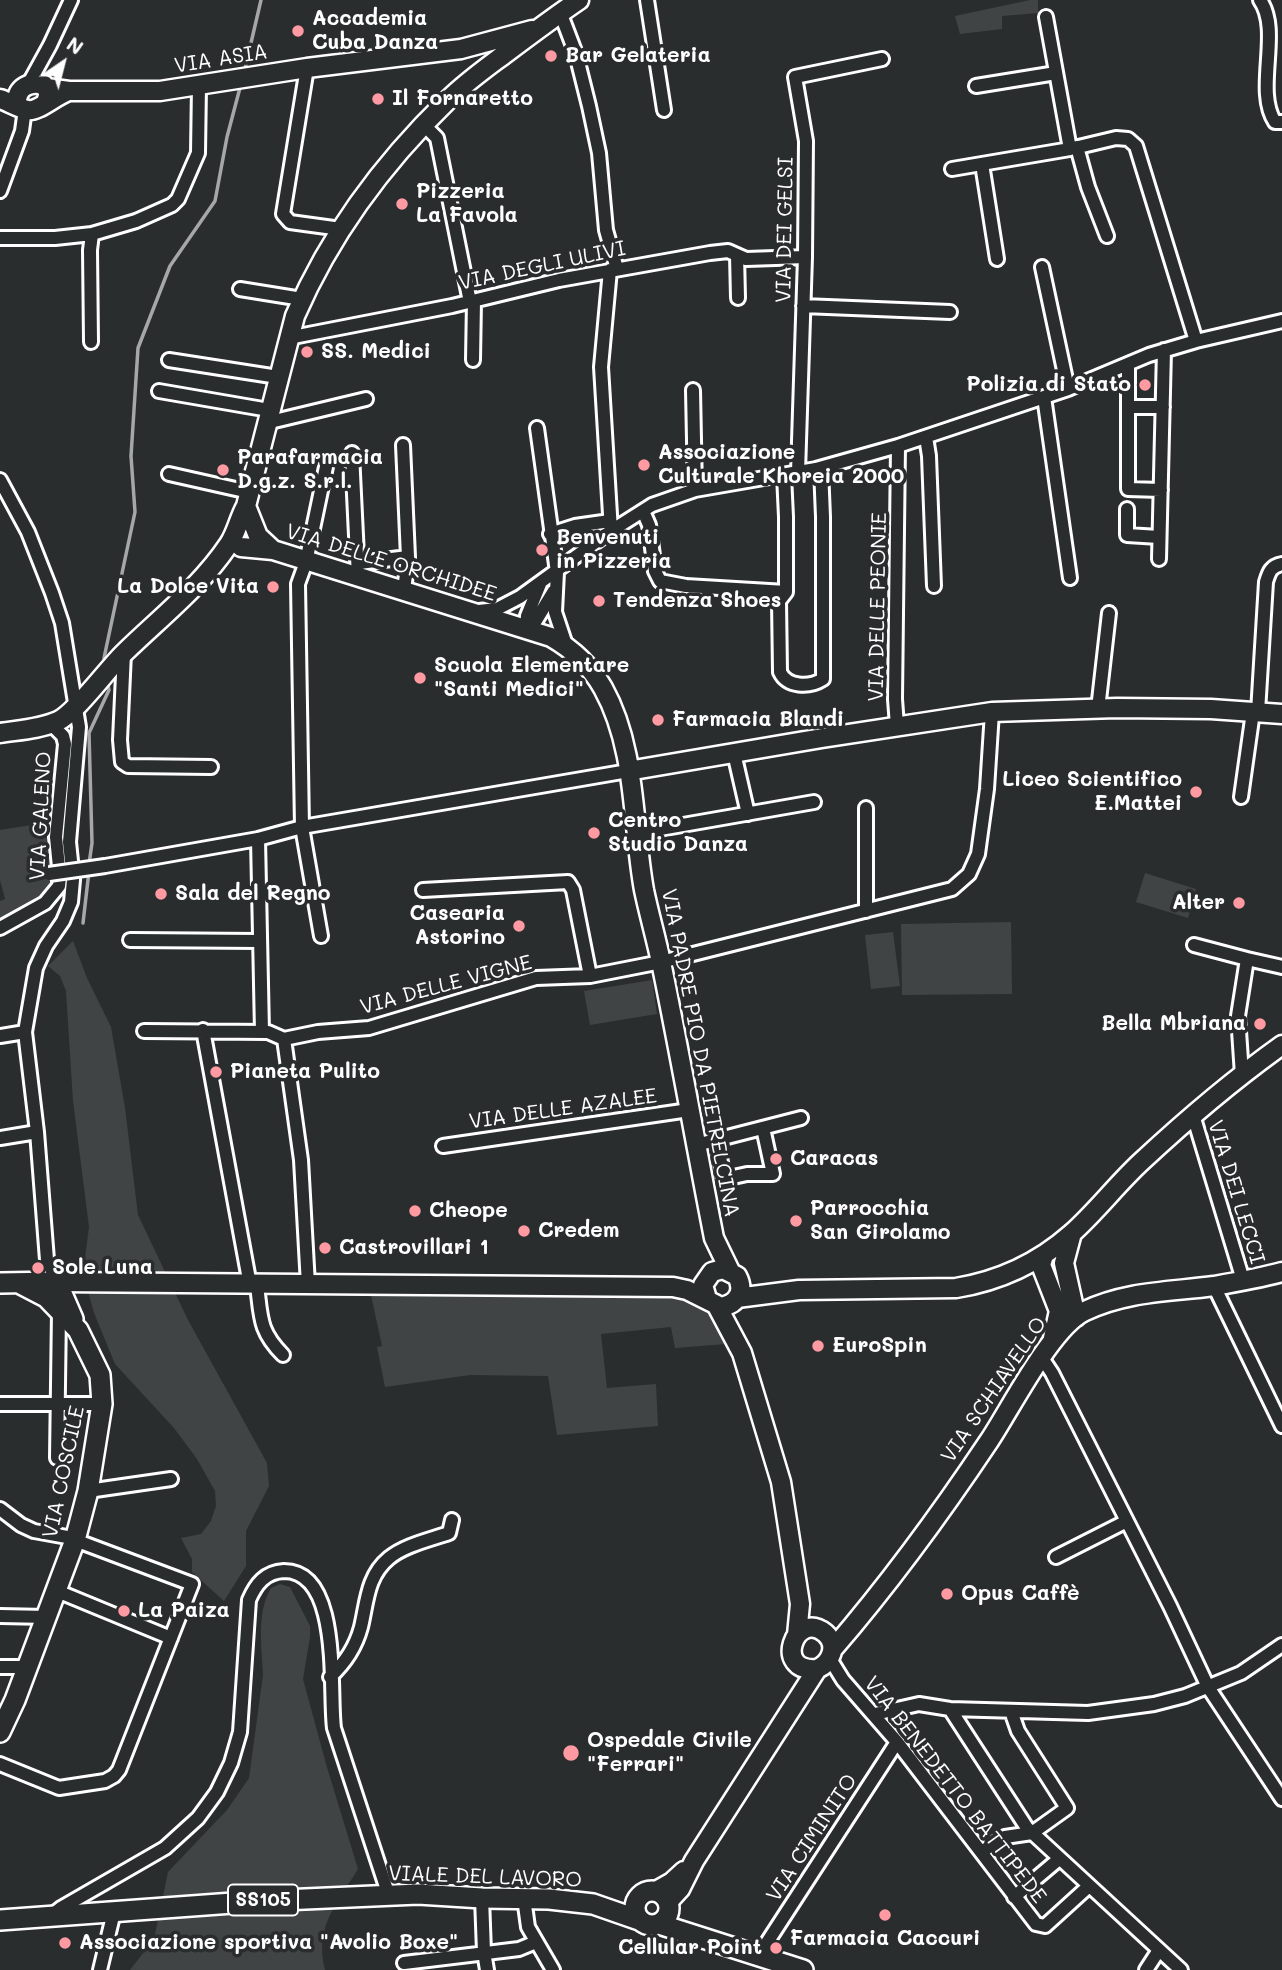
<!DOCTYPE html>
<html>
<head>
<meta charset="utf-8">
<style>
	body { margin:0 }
	#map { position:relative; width:1282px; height:1970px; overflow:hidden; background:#2a2d2e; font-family:Mali,sans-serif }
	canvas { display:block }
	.north { position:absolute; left:28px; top:28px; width:70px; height:70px; -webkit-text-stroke:5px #2a2d2e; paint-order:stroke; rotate:35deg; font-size:19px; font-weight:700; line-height:28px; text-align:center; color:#fff }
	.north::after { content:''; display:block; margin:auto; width:24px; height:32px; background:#fff; clip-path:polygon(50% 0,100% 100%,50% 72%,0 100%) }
</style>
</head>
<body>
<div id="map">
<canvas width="1282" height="1970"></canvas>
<div class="north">N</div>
</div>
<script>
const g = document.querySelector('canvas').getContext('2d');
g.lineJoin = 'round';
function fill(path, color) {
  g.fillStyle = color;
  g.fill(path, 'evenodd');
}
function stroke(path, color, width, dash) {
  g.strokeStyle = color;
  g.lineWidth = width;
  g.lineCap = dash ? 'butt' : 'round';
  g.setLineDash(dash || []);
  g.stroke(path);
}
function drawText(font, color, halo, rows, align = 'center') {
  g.font = font + ' Mali,sans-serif';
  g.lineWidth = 7;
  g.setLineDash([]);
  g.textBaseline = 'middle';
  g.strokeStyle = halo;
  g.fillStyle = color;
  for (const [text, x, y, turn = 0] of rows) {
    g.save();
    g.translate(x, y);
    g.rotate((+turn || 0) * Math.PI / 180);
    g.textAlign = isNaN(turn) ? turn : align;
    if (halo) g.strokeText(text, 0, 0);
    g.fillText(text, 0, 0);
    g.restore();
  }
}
const green = new Path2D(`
	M1030,0H1038V13L1002,16V29L960,34L955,16Z
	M51,822L53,824L46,834L54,885L45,895L0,920V901L5,899L0,880V830Z
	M1145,873L1196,889L1188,918L1136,902Z
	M1011,922L1012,994L902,995L901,924Z
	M893,932L900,986L871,989L865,935Z
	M73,941L87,978L111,1027L125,1108L138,1215L188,1320L267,1463L269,1486L246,1531V1566L224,1601L192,1572V1559L181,1538L201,1534L211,1521L216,1506L215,1491L197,1459L174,1428L115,1364L94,1313L83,1273L89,1227L73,1101L66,991L60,976L48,966Z
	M652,980L657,1014L590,1025L584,991Z
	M371,1295L667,1296C702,1303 713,1312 726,1344L675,1348L671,1327L601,1334L607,1388L656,1384L658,1426L557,1435L548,1376L470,1375L385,1387L377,1347L382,1346Z
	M280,1584L290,1587L310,1626V1637L303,1679L326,1764L358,1869C337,1904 314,1926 325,1970H130L154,1939L168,1872L227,1810L249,1778L263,1675C262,1648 256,1613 271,1588Z`);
const stream = new Path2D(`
	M244,73L261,0
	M105,665L104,658L135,512L131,456L138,348L170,266L215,201L227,137L241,84
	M89,864L92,843L89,733L109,690L107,680
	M83,923L89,871`);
const street = new Path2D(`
	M647,0L664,110
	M1260,0C1282,31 1254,90 1275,122H1282
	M560,12L576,54L589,106L599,153L606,230L617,269
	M1046,17L1070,149
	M307,68L283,214L290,222L341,229
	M28,85L50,45L71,0
	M976,86L1056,73
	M424,125L437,138L470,302
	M1077,147L1088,187L1107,236
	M982,164L997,259
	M952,169L1070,149L1116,138L1128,139L1136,146L1196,341
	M0,191L22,131L25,109
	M0,238H55L92,234L136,221L172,205L178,199L198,153L199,85
	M737,255L738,298
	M1042,267L1068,389
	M610,270L601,367L611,531
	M240,289L302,299
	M803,306L950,312
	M288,338L452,306L559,280L710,253L728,251L746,259L805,257
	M91,342L90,250L92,234
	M169,360L278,377
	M473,360L474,301
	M1128,364V489L1161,490
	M693,390L695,490
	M159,391L269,410
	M1044,397L1070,578
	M1128,407H1163
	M266,423L366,399
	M537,428L557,572L555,612L566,645
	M926,437L929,456L934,586
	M403,445L408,557L404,591
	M352,453L358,577
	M798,472L805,257L806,141L795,77L882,59
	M169,474L249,492
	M784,475L786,517V592L779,601L780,672C787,687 809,688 823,679V517L821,468
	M0,480L28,532L52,593L62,623L79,727L69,842L73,880L71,902L63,921L46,946L36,968L25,1032L37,1132L47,1260L57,1282
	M1127,509V535L1159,537
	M643,511L649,525L655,571L660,581L686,586L786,592
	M550,534L575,526L610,521
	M1159,559L1164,350
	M359,563L408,557
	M479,611L497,609L520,597L611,531L652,505L695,490L816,469L898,446L1068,389L1149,355L1196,341L1282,321
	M526,628L527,616L540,584
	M526,628L535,622L554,591
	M124,653L120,740L122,762L128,766L211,767
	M1098,709L1109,613
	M1258,712L1266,582C1269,572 1271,566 1282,564
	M897,726L895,699L898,446
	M734,753L748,814
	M1241,797L1253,712
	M866,808V911
	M637,833L814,802
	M258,839L262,1032
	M105,866L258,839L302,827L628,771
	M423,890L568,882L573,890L590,976
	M0,928L45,903L59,886L60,877L56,837L65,744L63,736L50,723
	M321,936L302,827L298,584L306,562L327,462
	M130,940L259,941
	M1194,945L1247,959L1238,1016L1242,1075
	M1247,959L1282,967
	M203,1030L250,1285
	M144,1031L268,1032L284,1039
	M0,1036L25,1032
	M284,1039L318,1032L369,1028L536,978L590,976L661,962L952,889L969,874L978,854L987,789L992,712
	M284,1039L301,1160L308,1285
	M1193,1115L1243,1280
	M0,1138L37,1132
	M717,1140L724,1179L747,1174H773L763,1128
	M696,1145L801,1118
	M443,1146L689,1110
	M257,1285C261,1317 259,1331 283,1355
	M1214,1286L1282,1426
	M1042,1358L1052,1373L1170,1606L1208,1687L1282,1799
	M0,1404H102
	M57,1458L59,1311
	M88,1491L171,1479
	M0,1509L21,1525L34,1531L67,1537L192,1584L119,1770L114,1776L105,1781L59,1788L0,1764
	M1056,1557L1127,1521
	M57,1591L171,1638
	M0,1616L47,1617
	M830,1659L843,1680L897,1742L1036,1924L1045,1926L1089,1886
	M0,1667H27
	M330,1677C344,1664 356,1646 361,1627C367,1602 367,1576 389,1558C405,1545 429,1540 449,1533L452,1520
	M950,1709L1027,1828L1181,1970
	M875,1714L919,1704L950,1709L1088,1713L1154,1704L1185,1696L1241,1673L1282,1645
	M981,1852L1005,1837L1032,1833L1067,1808L1018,1731L1011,1711
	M1014,1897L1059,1859
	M482,1898L484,1952L487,1970
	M524,1898L528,1927L553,1970
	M51,1916L61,1908L165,1848L198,1818L217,1792L231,1763L240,1732L249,1600C256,1584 265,1572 284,1571C342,1571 329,1691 334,1728L389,1896
	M759,1955L897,1742
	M404,1963L519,1949L536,1942
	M100,1970L114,1912
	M1146,1970L1159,1950`);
const secondary = new Path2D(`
	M47,88L69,91H160L307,68L461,49L532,30
	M0,99C9,102 18,108 28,110C38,112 56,95 69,91
	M21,108L17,104C16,87 30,81 44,85L49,94L47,99
	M246,506L258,536L273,550
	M241,547L273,550L551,637C572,649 591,667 603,688C637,749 632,824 644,890C649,914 656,938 661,962C680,1054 696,1146 714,1238L730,1271
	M0,733C19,730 40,729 58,721C76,713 108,668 125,652C161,617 201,586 229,544C237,532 239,518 246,506L295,316C330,235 385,161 448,100C466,82 486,68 506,53C530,35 554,17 579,0
	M628,771L822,738L992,712L1117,708L1211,709L1282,714
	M1072,1233L1064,1263L1076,1317
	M1044,1255L1041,1265L1059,1311L1053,1338
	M57,1282L673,1287L687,1290L721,1307C738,1304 745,1291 737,1276L723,1269L712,1272L703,1285L707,1299
	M737,1298L799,1290L956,1288C999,1281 1038,1263 1071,1234C1096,1212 1117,1184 1142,1161C1186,1120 1233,1080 1282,1045
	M717,1306L742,1353L781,1482L800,1604L797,1635
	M833,1649C889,1584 941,1513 989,1441C1011,1408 1052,1326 1085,1311C1127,1291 1170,1292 1214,1286C1237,1282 1260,1278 1282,1272
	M656,1891L672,1882L684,1871
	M668,1902L680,1889L694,1861L817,1669C831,1663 839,1645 825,1633C795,1609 772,1673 817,1669`);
const primary = new Path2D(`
	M0,1283L57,1282L73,1319
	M0,1732L15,1700L75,1540L88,1491L102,1404L100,1375L78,1330L46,1297L21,1284
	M635 1908a17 17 0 1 1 34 0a17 17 0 1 1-34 0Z
	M0,1920L260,1901L418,1894L482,1898L549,1899L593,1904L639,1920
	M659,1924L803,1970`);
const streetBridge = new Path2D(`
	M49,874L105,866`);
const markers = [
	[298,31,7,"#ff9aa2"],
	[551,56,7,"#ff9aa2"],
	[378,99,7,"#ff9aa2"],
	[402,204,7,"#ff9aa2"],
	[307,352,7,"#ff9aa2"],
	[1145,385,7,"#ff9aa2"],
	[644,465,7,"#ff9aa2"],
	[223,470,7,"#ff9aa2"],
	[542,550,7,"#ff9aa2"],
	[273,587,7,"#ff9aa2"],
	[599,601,7,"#ff9aa2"],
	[420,678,7,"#ff9aa2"],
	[658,720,7,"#ff9aa2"],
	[1196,792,7,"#ff9aa2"],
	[594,833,7,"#ff9aa2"],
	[161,894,7,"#ff9aa2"],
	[1239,903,7,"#ff9aa2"],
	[519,926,7,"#ff9aa2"],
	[1260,1024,7,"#ff9aa2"],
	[216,1072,7,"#ff9aa2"],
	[776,1159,7,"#ff9aa2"],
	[415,1211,7,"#ff9aa2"],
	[796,1221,7,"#ff9aa2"],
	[524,1231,7,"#ff9aa2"],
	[325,1248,7,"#ff9aa2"],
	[38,1268,7,"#ff9aa2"],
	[818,1346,7,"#ff9aa2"],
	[947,1594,7,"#ff9aa2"],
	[124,1611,7,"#ff9aa2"],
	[571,1753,9,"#ff9aa2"],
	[885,1915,7,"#ff9aa2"],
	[65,1943,7,"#ff9aa2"],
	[776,1948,7,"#ff9aa2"]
];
const shields = [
	[263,1900,70]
];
const shieldNames = [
	["SS105",263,1900]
];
const poiNames = [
	["Accademia",312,19],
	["Cuba Danza",312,43],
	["Bar Gelateria",565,56],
	["Il Fornaretto",392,99],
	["Pizzeria",416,192],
	["La Favola",416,216],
	["SS. Medici",321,352],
	["Polizia di Stato",1131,385,"right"],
	["Associazione",658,453],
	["Culturale Khoreia 2000",658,477],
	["Parafarmacia",237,458],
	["D.g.z. S.r.l.",237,482],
	["Benvenuti",556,538],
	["in Pizzeria",556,562],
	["La Dolce Vita",259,587,"right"],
	["Tendenza Shoes",613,601],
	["Scuola Elementare",434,666],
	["\"Santi Medici\"",434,690],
	["Farmacia Blandi",672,720],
	["Liceo Scientifico",1182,780,"right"],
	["E.Mattei",1182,804,"right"],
	["Centro",608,821],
	["Studio Danza",608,845],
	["Sala del Regno",175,894],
	["Alter",1225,903,"right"],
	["Casearia",505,914,"right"],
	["Astorino",505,938,"right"],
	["Bella Mbriana",1246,1024,"right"],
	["Pianeta Pulito",230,1072],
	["Caracas",790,1159],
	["Parrocchia",810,1209],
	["San Girolamo",810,1233],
	["Cheope",429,1211],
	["Credem",538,1231],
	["Castrovillari 1",339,1248],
	["Sole Luna",52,1268],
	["EuroSpin",832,1346],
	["Opus Caffè",961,1594],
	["La Paiza",138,1611],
	["Ospedale Civile",587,1741],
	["\"Ferrari\"",587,1765],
	["Farmacia Caccuri",885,1939,"center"],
	["Associazione sportiva \"Avolio Boxe\"",79,1943],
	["Cellular Point",762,1948,"right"]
];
const streetNames = [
	["VIA ASIA",221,59,-9],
	["VIA DEI GELSI",785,230,-89],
	["VIA DEGLI ULIVI",542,266,-12],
	["VIA DELLE ORCHIDEE",391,563,17],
	["VIA DELLE PEONIE",878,607,-89],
	["VIA GALENO",41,816,-87],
	["VIA DELLE VIGNE",446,985,-15],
	["VIA PADRE PIO DA PIETRELCINA",700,1053,79],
	["VIA DELLE AZALEE",563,1109,-8],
	["VIA DEI LECCI",1236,1192,73],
	["VIA SCHIAVELLO",994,1390,-56],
	["VIA COSCILE",64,1472,-78],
	["VIA BENEDETTO BATTIPEDE",955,1790,52],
	["VIA CIMINITO",812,1838,-57],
	["VIALE DEL LAVORO",485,1877,2]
];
fill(green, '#414445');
stroke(stream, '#a6a7a7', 3.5);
stroke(street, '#fff', 18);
stroke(secondary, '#fff', 23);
stroke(primary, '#fff', 24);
stroke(street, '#2a2d2e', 12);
stroke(secondary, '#2a2d2e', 18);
stroke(primary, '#2a2d2e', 19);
stroke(streetBridge, '#fff', 18, []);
stroke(streetBridge, '#2a2d2e', 12);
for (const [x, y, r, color] of markers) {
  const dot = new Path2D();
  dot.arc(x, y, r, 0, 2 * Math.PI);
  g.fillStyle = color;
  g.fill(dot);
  stroke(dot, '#2a2d2e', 2.5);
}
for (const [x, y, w] of shields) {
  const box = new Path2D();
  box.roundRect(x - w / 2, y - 15.5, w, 31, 5);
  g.fillStyle = '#2a2d2e';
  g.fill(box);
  stroke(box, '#fff', 2);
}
drawText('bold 19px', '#fff', null, shieldNames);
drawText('bold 21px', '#fff', '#2a2d2e', poiNames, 'left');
drawText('21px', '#fff', '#2a2d2e', streetNames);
</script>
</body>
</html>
